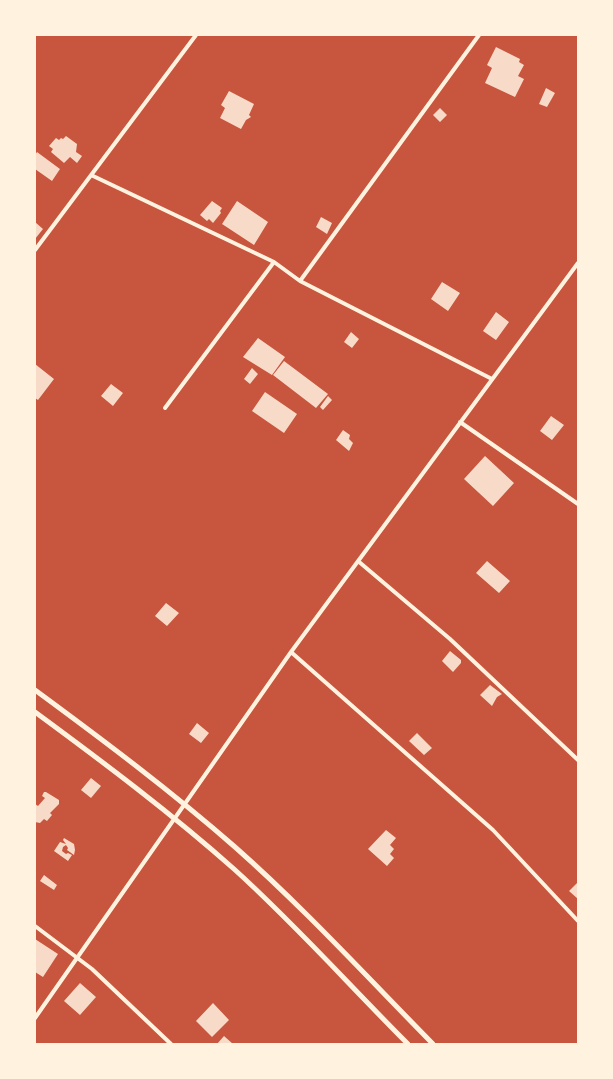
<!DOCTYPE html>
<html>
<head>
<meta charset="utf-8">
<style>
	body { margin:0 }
	#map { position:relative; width:613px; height:1079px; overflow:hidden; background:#c8553d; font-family:Overpass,sans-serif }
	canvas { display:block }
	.frame { position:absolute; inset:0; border:36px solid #fff3e0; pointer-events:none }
</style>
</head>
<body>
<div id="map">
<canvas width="613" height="1079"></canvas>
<div class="frame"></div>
</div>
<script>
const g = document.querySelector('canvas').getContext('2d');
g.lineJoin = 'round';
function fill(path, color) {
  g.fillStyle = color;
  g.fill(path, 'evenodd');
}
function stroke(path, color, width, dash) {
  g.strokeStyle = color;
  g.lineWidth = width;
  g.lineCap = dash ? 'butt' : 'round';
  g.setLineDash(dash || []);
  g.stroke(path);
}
const building = new Path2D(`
	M496,47L520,59L519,62L524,65L518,76L524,79L515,97L485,83L492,68L487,65Z
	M546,88L555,93L547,107L539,104Z
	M229,91L254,104L249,115L251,117L246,120L241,129L220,118L225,108L221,105Z
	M440,108L447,115L440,122L433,115Z
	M66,136L77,144L76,152L82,156L77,163L70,157L64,163L51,152L53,149L49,146L56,138L59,140L61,138L63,139Z
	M37,152L60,169L52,181L35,169V155Z
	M212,201L222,208L220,211L221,213L213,223L209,219L207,221L200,215Z
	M237,201L268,222L254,245L222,224Z
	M321,217L332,223L327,234L316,227Z
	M35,222L43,229L35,239Z
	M442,282L460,293L448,311L431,299Z
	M496,312L509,322L496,340L483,331Z
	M351,332L359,339L352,348L344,342Z
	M258,338L285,357L272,375L243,357Z
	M284,361L328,394L316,408L273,375Z
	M35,364L54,379L38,400L35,398Z
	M252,368L258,374L250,384L244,379Z
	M111,384L123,393L113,406L101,396Z
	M265,392L297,414L284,433L252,411Z
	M328,396L332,400L323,410L320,407Z
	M551,416L564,425L552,440L540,431Z
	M343,430L350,435L349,439L353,443L349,451L336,440Z
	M485,456L514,483L493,506L464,479Z
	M487,561L510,581L499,593L476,573Z
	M166,603L179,613L167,626L155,616Z
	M450,651L461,660V663L453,672L442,661Z
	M490,685L502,694L497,697L492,706L480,695Z
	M197,723L209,733L201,743L189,734Z
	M417,733L432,748L424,755L409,741Z
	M91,778L101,786L91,798L81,790Z
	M44,792H46L59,800V804L50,813L52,815L47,821L44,819L40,823L35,822V804L38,806L45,798L42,796Z
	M386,830L396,838L390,845L394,849L390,854L394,858L387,866L368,849Z
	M64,838L74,844L75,850L74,855L67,850L68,848L66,845L63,847L62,851L66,854L68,853L72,855L68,861L54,851L60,842L66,844L63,840Z
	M44,875L57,885L54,890L40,881Z
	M578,882V899L569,891Z
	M35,939L58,954L43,977L35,972Z
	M80,983L96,997L80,1015L64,1001Z
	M213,1003L229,1020L212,1037L196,1021Z
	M224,1036L233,1044H217Z`);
const minor = new Path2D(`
	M91,175L274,262L300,281L492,379
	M35,250L196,35
	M300,281L479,35
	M165,408L274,262
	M460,422L578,504
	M358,561L450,639L578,760
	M291,652L493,830L578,921
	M35,926L92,969L171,1044
	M35,1018L291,652L578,263`);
const secondary = new Path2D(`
	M35,690C103,740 171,791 235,847C304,908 368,978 433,1044
	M35,712C103,762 171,813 234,869C295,924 350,986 408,1044`);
fill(building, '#f7dbc8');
stroke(minor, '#fff3e0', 4);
stroke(secondary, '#fff3e0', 5);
</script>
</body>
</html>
